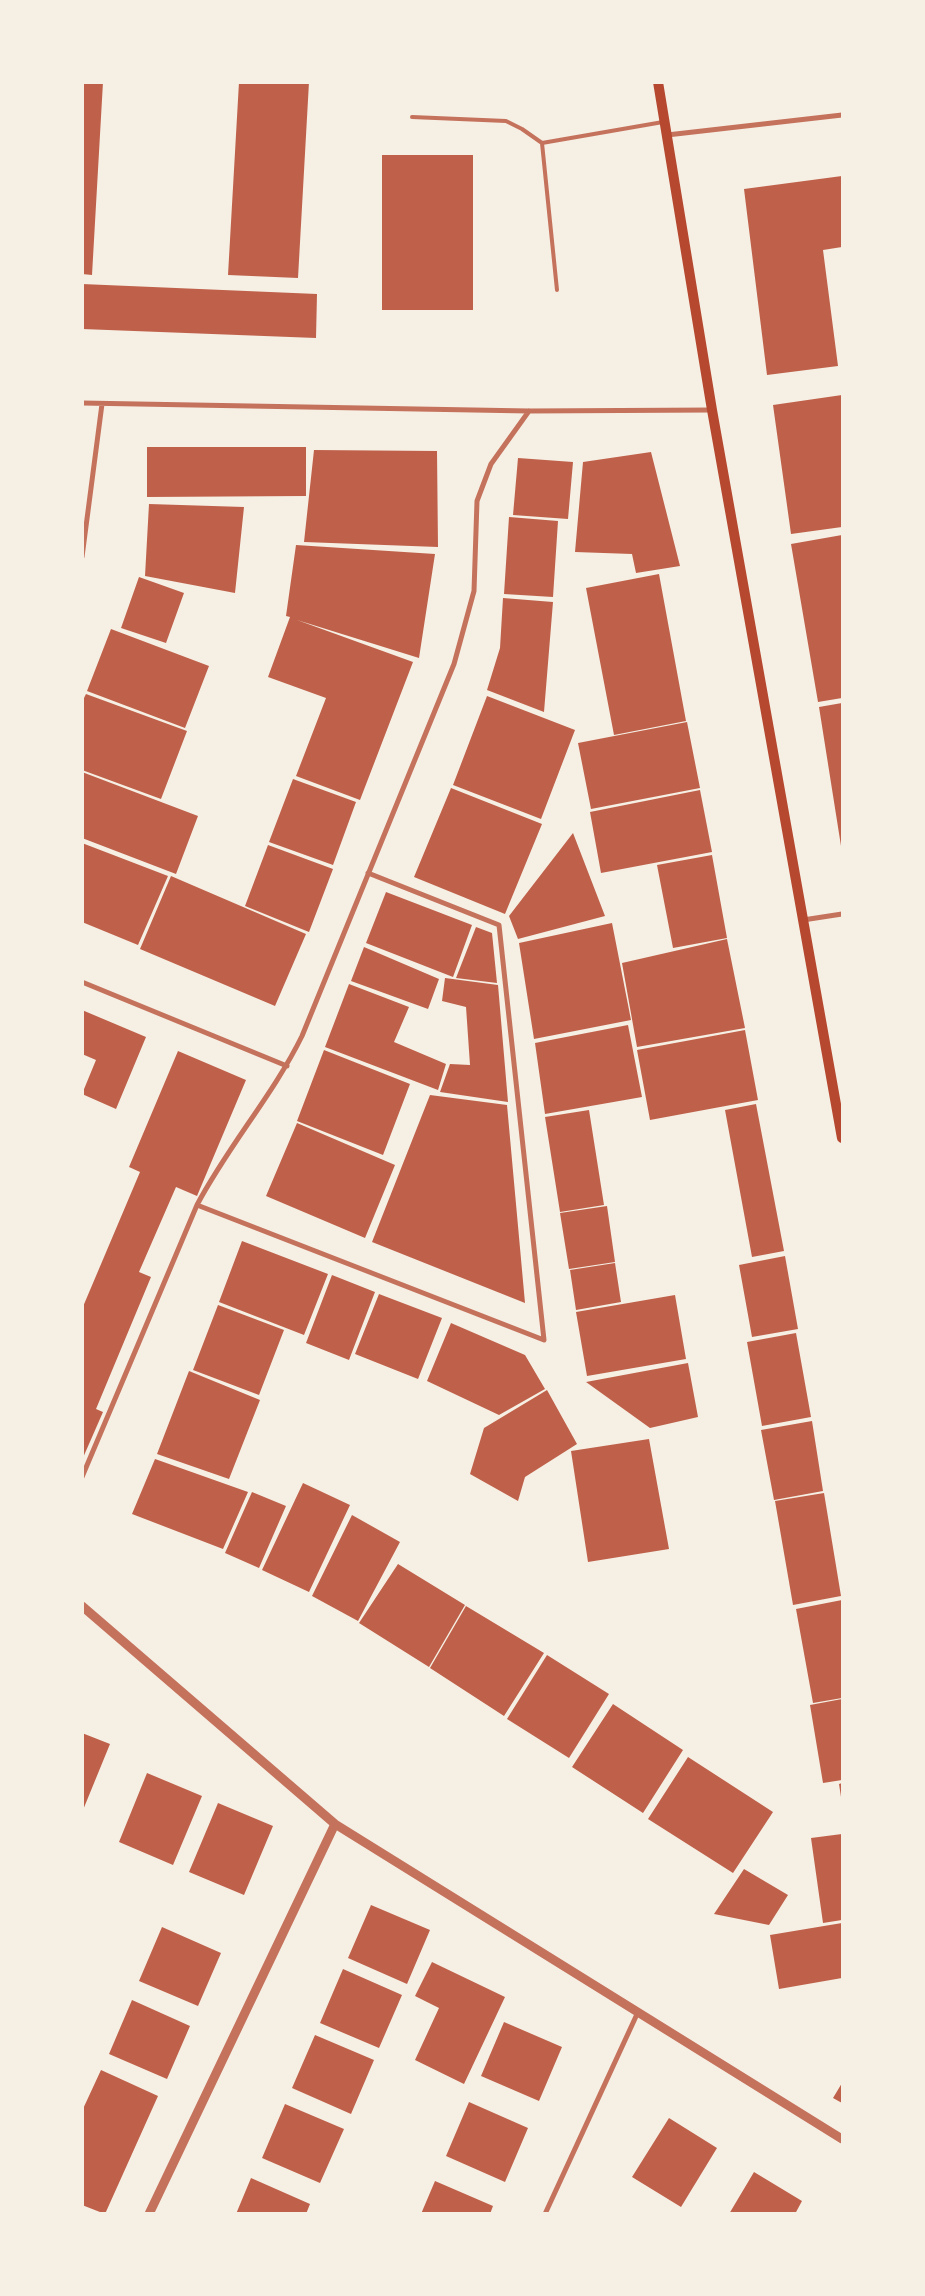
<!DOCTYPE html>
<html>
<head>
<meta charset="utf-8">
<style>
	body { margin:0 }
	#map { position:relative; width:925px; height:2296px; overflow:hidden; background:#f6efe4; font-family:Lora,serif }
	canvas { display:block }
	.frame { position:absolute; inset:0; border:84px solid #f6efe4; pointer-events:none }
</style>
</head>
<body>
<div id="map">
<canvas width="925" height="2296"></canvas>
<div class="frame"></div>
</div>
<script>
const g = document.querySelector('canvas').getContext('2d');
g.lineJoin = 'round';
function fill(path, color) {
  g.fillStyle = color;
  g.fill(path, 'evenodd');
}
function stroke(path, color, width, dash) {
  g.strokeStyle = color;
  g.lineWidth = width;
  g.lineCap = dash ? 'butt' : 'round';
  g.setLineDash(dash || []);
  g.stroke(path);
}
const building = new Path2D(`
	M82,82H103L92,275L82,274Z
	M239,82H309L298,278L228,275Z
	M382,155H473V310H382Z
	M842,176V247L823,250L838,366L767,375L744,189Z
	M82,284L317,294L316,338L82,329Z
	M842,395V527L791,534L773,405Z
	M147,447H306V496L147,497Z
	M314,450L437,451L438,547L304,542Z
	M651,452L680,566L636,573L632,554L575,552L583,462Z
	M518,458L573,462L568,519L513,515Z
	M149,504L244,507L235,593L145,576Z
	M509,517L558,521L553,597L504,594Z
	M842,535V698L818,702L791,544Z
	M296,545L435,554L419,658L297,620L413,662L360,800L296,776L326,698L268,677L290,617L286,616Z
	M659,574L686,721L614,735L586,588Z
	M139,577L184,593L166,643L121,628Z
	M503,598L553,602L544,712L487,690L500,648Z
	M111,629L209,666L185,728L87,691Z
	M86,694L187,731L161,799L82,770V702Z
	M487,696L575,730L541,819L453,785Z
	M842,703V846H841L819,707Z
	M687,722L700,788L591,809L578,743Z
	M82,772L198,816L176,874L82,838Z
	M293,779L356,802L333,865L269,842Z
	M451,788L542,824L505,914L414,877Z
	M700,790L712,852L601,873L590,812Z
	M573,833L605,916L518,939L509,916Z
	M82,843L168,876L138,945L82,922Z
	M268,845L333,869L309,932L245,906Z
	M712,855L727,938L673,948L657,865Z
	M171,876L306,934L275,1006L140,949Z
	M386,892L472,925L453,977L366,943Z
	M612,923L631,1020L534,1039L519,943Z
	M476,927L492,933L497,983L456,978Z
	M727,939L745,1028L637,1047L622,963Z
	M364,947L439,979L428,1009L351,981Z
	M445,978L498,985L508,1102L440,1092L450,1064L470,1065L466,1007L442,1001Z
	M349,984L409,1007L394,1042L446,1064L438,1090L325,1047Z
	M82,1010L146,1037L116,1109L82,1094L96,1060L82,1054Z
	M628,1025L642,1097L545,1114L535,1043Z
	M745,1030L758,1100L650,1120L637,1050Z
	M324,1050L410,1084L383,1155L297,1121Z
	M178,1051L246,1080L197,1196L176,1187L139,1272L151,1277L96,1409L103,1412L82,1460V1309L140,1172L129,1167Z
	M430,1095L507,1105L525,1303L372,1242Z
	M756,1104L784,1251L752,1257L725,1110Z
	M589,1110L604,1205L560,1212L545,1117Z
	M297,1123L395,1165L365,1238L266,1196Z
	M607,1206L615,1262L569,1269L560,1213Z
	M242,1241L328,1274L304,1335L219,1302Z
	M785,1256L798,1329L752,1337L739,1265Z
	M615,1263L621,1302L576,1310L570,1270Z
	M332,1275L375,1292L349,1360L306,1343Z
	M379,1294L442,1318L418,1379L355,1354Z
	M675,1295L686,1359L587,1376L576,1312Z
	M218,1305L284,1330L259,1395L193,1370Z
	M451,1323L525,1355L545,1389L499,1415L427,1381Z
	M796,1333L811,1417L762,1426L747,1342Z
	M688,1363L698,1417L650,1428L586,1382Z
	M189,1371L260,1400L229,1479L157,1454Z
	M547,1390L577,1444L525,1477L518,1501L470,1474L484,1428Z
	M812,1421L823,1491L774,1500L761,1430Z
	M649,1439L669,1549L588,1562L571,1451Z
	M155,1459L248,1492L223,1549L132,1514Z
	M303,1483L350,1505L309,1592L262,1570Z
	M252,1492L286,1506L259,1568L225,1553Z
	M824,1493L841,1596L793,1605L775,1501Z
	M352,1515L400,1542L358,1621L312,1596Z
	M398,1564L465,1605L429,1667L359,1623Z
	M842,1600V1698L813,1703L796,1609Z
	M466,1606L544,1653L504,1716L430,1668Z
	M547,1655L609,1694L569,1758L507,1719Z
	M842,1699V1780L823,1783L810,1705Z
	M613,1704L683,1750L643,1813L572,1767Z
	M82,1733L110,1744L83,1810H82Z
	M688,1757L773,1812L733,1873L648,1819Z
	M147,1773L202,1796L173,1865L119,1842Z
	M842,1783V1796L841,1797L839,1784Z
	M218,1803L273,1826L244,1895L189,1872Z
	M842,1834V1920L823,1923L811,1838Z
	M744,1869L788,1895L769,1925L714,1914Z
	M371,1905L430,1930L407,1984L348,1958Z
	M842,1923V1978L779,1989L770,1935Z
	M162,1927L221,1953L198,2006L139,1981Z
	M432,1962L505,1997L464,2084L415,2060L439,2008L415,1996Z
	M343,1969L402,1995L379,2048L320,2023Z
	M132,2000L190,2026L167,2079L109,2054Z
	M504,2022L562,2047L539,2101L481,2076Z
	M315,2035L374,2060L351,2114L292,2088Z
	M101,2070L158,2096L105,2214L82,2205V2111Z
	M842,2083V2103L833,2098Z
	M469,2102L528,2128L505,2182L446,2156Z
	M285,2104L344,2129L320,2183L262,2158Z
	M669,2118L717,2148L681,2207L632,2177Z
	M754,2172L802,2201L795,2214H729Z
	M251,2178L310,2204L306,2214H236Z
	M435,2181L493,2206L490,2214H421Z`);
const service = new Path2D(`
	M412,117L506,121L522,129L542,143
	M557,290L542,143L663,122`);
const minor = new Path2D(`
	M667,135L842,115
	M82,403L529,411L712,410
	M82,557L102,404
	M803,920L842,914
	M82,982L287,1066
	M197,1205L544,1340L499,925L368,873
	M82,1477L197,1205C228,1146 273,1095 302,1036L454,664L474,591L477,501L491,464L529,411
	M545,2214L638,2012`);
const tertiary = new Path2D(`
	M82,1606L335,1824L842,2139
	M149,2214L335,1824`);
const secondary = new Path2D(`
	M658,82L712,410L842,1138`);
fill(building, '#bf614a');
stroke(service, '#c5725c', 4);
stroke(minor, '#c5725c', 5);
stroke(tertiary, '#c5725c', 9);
stroke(secondary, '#b5482f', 10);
</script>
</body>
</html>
